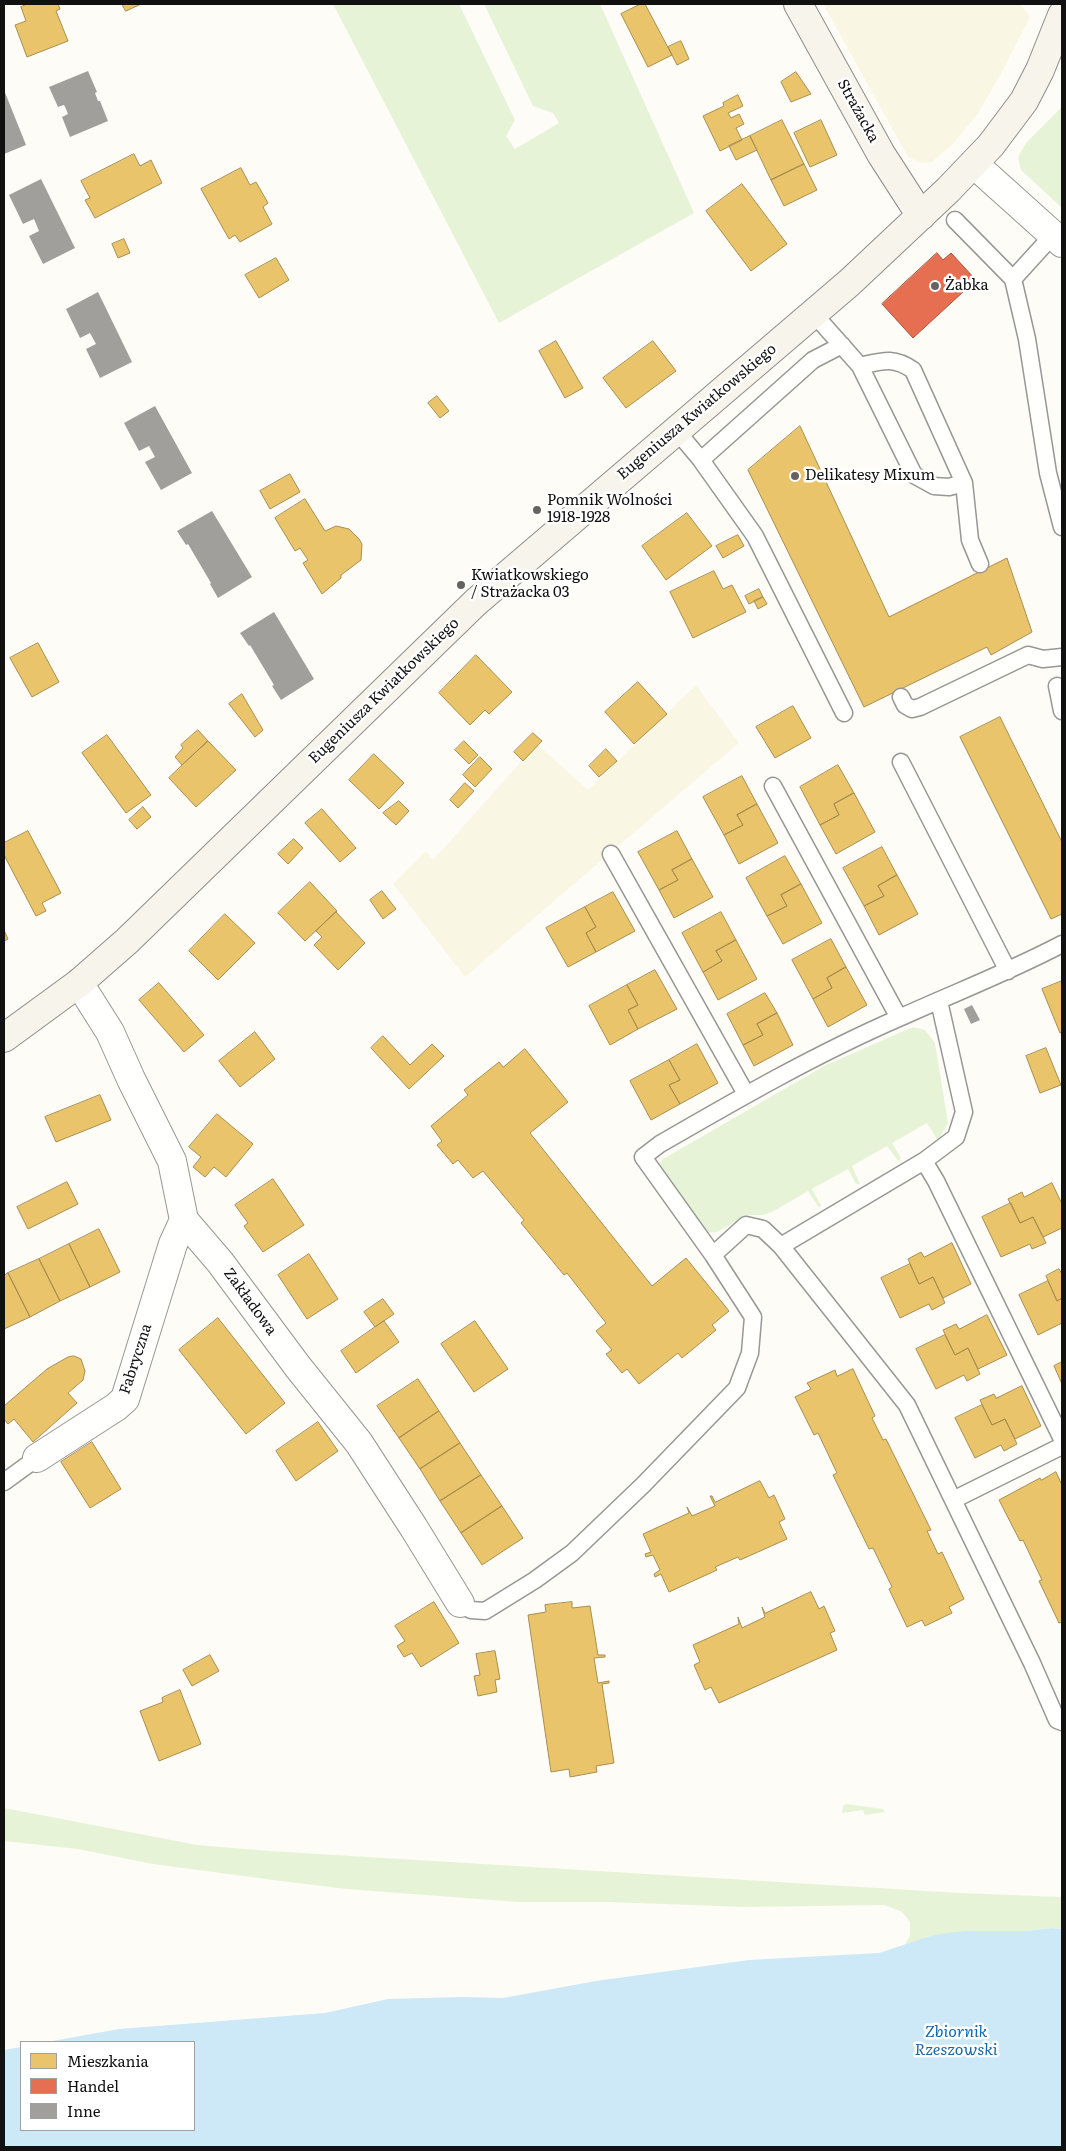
<!DOCTYPE html>
<html>
<head>
<meta charset="utf-8">
<style>
	body { margin:0 }
	#map { position:relative; width:1066px; height:2151px; overflow:hidden; background:#fdfcf7; font-family:Literata,serif }
	canvas { display:block }
	.frame { position:absolute; inset:0; border:5px solid #111; pointer-events:none }
	.legend { position:absolute; left:20px; top:2041px; width:175px; height:90px; box-sizing:border-box; background:#fff; border:1px solid #a0a0a0; margin:0; padding:6px 9px; list-style:none; font-size:15px; color:#111 }
	.legend li { display:flex; align-items:center; gap:10px; height:25px }
	.legend b { width:25px; border:1px solid #a0a0a0 }
</style>
</head>
<body>
<div id="map">
<canvas width="1066" height="2151"></canvas>
<div class="frame"></div>
<ul class="legend">
<li><b style="height:14px;background:#e9c46a"></b>Mieszkania</li>
<li><b style="height:14px;background:#e76f51"></b>Handel</li>
<li><b style="height:14px;background:#a19f9c"></b>Inne</li>
</ul>
</div>
<script>
const g = document.querySelector('canvas').getContext('2d');
g.lineJoin = 'round';
function fill(path, color) {
  g.fillStyle = color;
  g.fill(path, 'evenodd');
}
function stroke(path, color, width, dash) {
  g.strokeStyle = color;
  g.lineWidth = width;
  g.lineCap = dash ? 'butt' : 'round';
  g.setLineDash(dash || []);
  g.stroke(path);
}
function drawText(font, color, halo, rows, align = 'center') {
  g.font = font + ' Literata,serif';
  g.lineWidth = 5;
  g.setLineDash([]);
  g.textBaseline = 'middle';
  g.strokeStyle = halo;
  g.fillStyle = color;
  for (const [text, x, y, turn = 0] of rows) {
    g.save();
    g.translate(x, y);
    g.rotate((+turn || 0) * Math.PI / 180);
    g.textAlign = isNaN(turn) ? turn : align;
    if (halo) g.strokeText(text, 0, 0);
    g.fillText(text, 0, 0);
    g.restore();
  }
}
const farmland = new Path2D(`
	M823,4H1021L1030,17L1000,76L976,116L953,144L932,162L921,163L908,157Z
	M696,685L739,743L465,977L393,884L426,851L433,860L537,744L588,790Z`);
const green = new Path2D(`
	M333,4H459L515,120L506,136L515,149L559,123L553,113L533,106L484,4H600L694,213L499,323Z
	M1062,107V208L1021,170L1018,157L1026,143Z
	M913,1027L925,1030L935,1043L948,1123L938,1141L927,1123L892,1143L901,1158L899,1162L887,1146L852,1166L860,1184H856L848,1169L812,1189L821,1205L819,1208L808,1191L772,1212L762,1215H748L717,1232L707,1233L659,1165L663,1159L826,1065Z
	M846,1804L883,1809L885,1812L865,1815L863,1810L842,1813L843,1806Z
	M4,1808L197,1845L269,1851L959,1893L1062,1897V1929L1051,1928L1027,1931L934,1935L904,1946L910,1936V1922L902,1912L885,1905L746,1907L609,1902H518L347,1889L281,1881L153,1864L78,1849L4,1841Z`);
const water = new Path2D(`
	M1051,1928L1062,1929V2147H4V2050L21,2047V2130H194V2042H47L119,2029L325,2013L388,1999L463,1997L503,1998L596,1981L749,1960L879,1953L934,1935L965,1931H1027Z`);
const homes = new Path2D(`
	M28,4H58L60,9L56,11L68,41L27,57L15,25L26,21L21,7Z
	M122,4H141L126,11Z
	M641,4H645L672,55L648,67L621,14Z
	M681,41L689,59L677,65L668,47Z
	M796,72L811,94L791,102L781,82Z
	M738,95L743,106L728,113L731,118L739,114L744,124L736,128L742,140L720,151L703,116L724,106L723,103Z
	M782,120L804,164L771,180L750,136Z
	M821,120L837,155L810,167L794,133Z
	M750,136L757,150L736,160L729,146Z
	M134,154L140,166L151,160L162,183L95,218L85,200L90,198L81,181Z
	M804,164L817,190L784,206L771,180Z
	M241,168L250,185L256,182L268,203L263,207L272,224L240,242L235,235L229,239L201,189Z
	M742,184L787,244L751,271L706,211Z
	M124,239L130,253L118,258L112,244Z
	M276,258L289,280L259,298L245,275Z
	M556,341L583,388L565,398L539,351Z
	M653,341L676,371L626,408L603,378Z
	M437,396L449,411L440,418L428,403Z
	M800,426L889,617L1007,558L1032,632L991,655L987,647L864,707L748,470Z
	M290,474L300,492L270,509L260,491Z
	M305,499L325,531L336,526L349,529L359,539L362,544L361,560L341,575V578L322,594L303,563L308,560L300,548L295,551L275,518Z
	M687,513L712,546L666,580L642,546Z
	M738,535L744,546L723,558L716,546Z
	M714,571L723,589L732,585L746,612L693,638L670,592Z
	M759,589L763,597L749,604L745,596Z
	M763,597L767,604L758,609L754,601Z
	M38,643L59,682L32,697L10,658Z
	M476,655L512,692L489,714L485,710L470,725L439,693Z
	M638,682L667,714L634,744L605,712Z
	M242,694L263,730L255,737L229,704Z
	M793,706L811,738L775,758L756,727Z
	M1000,717L1062,842V914L1051,919L960,737Z
	M198,730L208,741L182,765L175,757L183,748L181,745Z
	M533,733L542,741L523,761L514,752Z
	M107,735L151,795L126,813L82,753Z
	M208,741L236,770L196,807L169,778Z
	M464,741L478,755L469,764L455,750Z
	M606,749L617,761L599,777L589,766Z
	M374,754L404,783L379,809L349,780Z
	M480,757L492,769L475,787L463,775Z
	M838,765L854,793L834,804L839,815L820,825L800,787Z
	M742,776L757,804L737,815L743,825L724,835L703,797Z
	M465,783L474,791L458,808L450,800Z
	M854,793L875,832L836,854L820,825L839,815L834,804Z
	M399,801L409,811L396,825L383,813Z
	M757,804L778,843L739,864L724,835L743,825L737,815Z
	M143,807L151,817L137,829L129,820Z
	M322,809L356,848L340,862L305,823Z
	M28,831L61,893L42,903L46,911L36,916L4,855V843Z
	M677,831L692,859L672,870L678,880L659,890L638,852Z
	M294,839L303,848L288,864L278,854Z
	M882,847L897,875L878,886L884,896L864,906L843,868Z
	M785,856L801,884L781,895L787,906L767,916L746,878Z
	M692,859L713,897L674,918L659,890L678,880L672,870Z
	M897,875L918,914L879,935L864,906L884,896L878,886Z
	M310,882L337,911L305,941L278,913Z
	M801,884L822,923L783,944L767,916L787,906L781,895Z
	M382,891L396,909L383,919L370,900Z
	M613,892L635,931L596,952L586,933L596,927L585,907Z
	M585,907L596,927L586,933L596,952L568,967L546,928Z
	M336,912L365,943L338,970L314,945L322,937L316,931Z
	M721,912L736,940L716,951L722,961L703,972L682,933Z
	M225,914L255,943L218,980L189,951Z
	M4,930L8,939L4,941Z
	M831,939L846,967L827,978L832,988L813,999L792,960Z
	M736,940L757,979L718,1000L703,972L722,961L716,951Z
	M846,967L867,1005L828,1027L813,999L832,988L827,978Z
	M655,970L677,1009L638,1029L628,1010L638,1005L627,985Z
	M1062,981V1032L1060,1033L1042,989Z
	M159,983L204,1035L184,1052L139,1000Z
	M627,985L638,1005L628,1010L638,1029L610,1045L589,1006Z
	M765,993L777,1013L757,1024L763,1035L743,1045L727,1014Z
	M777,1013L793,1045L754,1066L743,1045L763,1035L757,1024Z
	M255,1032L275,1059L240,1087L219,1061Z
	M383,1036L410,1065L432,1044L444,1056L409,1089L371,1048Z
	M697,1044L718,1083L680,1104L669,1085L680,1080L669,1060Z
	M1046,1048L1061,1085L1040,1093L1026,1056Z
	M525,1049L568,1102L530,1133L652,1286L686,1258L729,1311L712,1325L716,1330L682,1358L678,1353L639,1384L627,1369L622,1373L606,1354L612,1350L596,1331L606,1323L567,1273L564,1275L521,1223L524,1220L483,1171L473,1178L458,1160L453,1164L437,1145L442,1141L431,1126L468,1095L464,1090L499,1062L503,1067Z
	M669,1060L680,1080L669,1085L680,1104L651,1120L630,1081Z
	M100,1095L111,1120L56,1142L45,1117Z
	M217,1114L253,1144L226,1177L214,1167L205,1177L193,1167L201,1157L189,1147Z
	M273,1179L304,1225L263,1252L244,1226L248,1223L235,1205Z
	M67,1182L78,1204L28,1229L17,1207Z
	M1052,1183L1062,1204V1228L1043,1237L1033,1217L1020,1223L1008,1199L1022,1192L1024,1197Z
	M1011,1203L1020,1223L1033,1217L1046,1243L1032,1249L1030,1244L1001,1257L982,1217Z
	M99,1229L120,1272L90,1287L69,1244Z
	M952,1243L971,1284L943,1298L933,1277L919,1284L908,1259L921,1252L924,1257Z
	M69,1244L90,1287L60,1301L39,1259Z
	M309,1254L338,1299L307,1319L278,1275Z
	M39,1259L60,1301L30,1317L8,1273Z
	M910,1264L919,1284L933,1277L945,1303L932,1310L929,1304L900,1318L881,1278Z
	M1059,1269L1062,1274V1298L1057,1301L1046,1276Z
	M8,1273L30,1317L4,1329V1276Z
	M1048,1281L1057,1301L1062,1298V1323L1038,1335L1019,1295Z
	M383,1299L394,1314L375,1327L364,1312Z
	M987,1315L1007,1355L978,1369L968,1348L955,1355L943,1330L956,1324L959,1329Z
	M218,1318L285,1403L246,1434L179,1350Z
	M384,1321L399,1342L356,1373L341,1351Z
	M475,1321L508,1369L474,1392L441,1344Z
	M945,1335L955,1355L968,1348L980,1374L967,1381L964,1375L936,1389L916,1349Z
	M74,1356L81,1359L85,1371L83,1380L68,1393L77,1403L33,1442L14,1419L8,1424L4,1419V1406L47,1369L68,1357Z
	M1062,1362V1384L1054,1366Z
	M853,1369L875,1416L872,1418L883,1440L886,1439L931,1530L927,1531L938,1554L942,1552L964,1599L949,1607L952,1613L925,1626L922,1620L907,1627L889,1589L892,1587L873,1548L869,1549L833,1475L837,1473L818,1433L814,1435L795,1397L811,1389L807,1383L835,1370L837,1376Z
	M418,1379L439,1411L399,1438L377,1406Z
	M1022,1386L1041,1426L1015,1439L1005,1419L992,1425L980,1400L994,1394L996,1398Z
	M982,1405L992,1425L1005,1419L1017,1444L1004,1451L1001,1445L975,1458L955,1418Z
	M439,1411L460,1443L420,1469L399,1438Z
	M318,1422L338,1451L296,1481L276,1451Z
	M92,1442L121,1489L90,1508L61,1462Z
	M460,1443L481,1475L440,1501L420,1469Z
	M1056,1472L1062,1485V1622L1059,1623L1039,1581L1042,1580L1023,1540L1020,1541L999,1500L1040,1478L1041,1480Z
	M481,1475L502,1506L461,1533L440,1501Z
	M760,1481L769,1498L774,1495L785,1519L779,1522L787,1539L740,1560L738,1557L715,1567L717,1570L669,1592L661,1574L655,1577L654,1574L660,1570L653,1555L646,1557L645,1554L651,1552L643,1534L689,1513L687,1507L692,1516L715,1506L710,1496H712L715,1502Z
	M502,1506L523,1538L482,1565L461,1533Z
	M811,1592L819,1609L824,1606L835,1631L830,1633L837,1650L719,1703L711,1687L705,1690L694,1665L700,1662L693,1645L739,1624L738,1617L742,1628L765,1617L762,1607L765,1613Z
	M434,1602L459,1643L421,1667L412,1653L404,1657L397,1646L405,1641L395,1626Z
	M572,1602V1608L590,1606L598,1655H605V1657L594,1658L598,1683L609,1681V1683L602,1684L614,1763L596,1766L597,1772L570,1777L569,1769L551,1772L528,1615L546,1612L545,1605Z
	M495,1651L500,1679L495,1680L497,1692L478,1696L474,1676L480,1675L476,1654Z
	M210,1655L219,1671L192,1686L183,1670Z
	M180,1690L201,1744L159,1761L140,1711L163,1702L162,1698Z`);
const shops = new Path2D(`
	M937,253L943,260L951,253L976,280L913,338L882,304Z`);
const building = new Path2D(`
	M88,71L97,92L95,93L98,101H100L108,121L70,137L62,117L68,114L66,109L64,105L58,107L49,87Z
	M4,90L26,145L4,154Z
	M41,179L75,248L43,264L29,236L39,231L34,219L23,224L9,195Z
	M98,292L132,362L100,378L86,349L96,344L90,333L80,338L66,309Z
	M155,406L192,473L161,490L145,462L155,457L149,446L139,451L124,423Z
	M212,511L252,577L218,598L210,584L211,583L188,544L186,545L177,531Z
	M274,612L314,679L281,700L272,686L274,685L250,645L249,646L240,633Z
	M972,1005L980,1020L971,1024L964,1009Z`);
const lane = new Path2D(`
	M955,220L1013,279
	M1053,235L1013,279L1027,339L1048,473L1062,527
	M813,313L860,366L914,475L934,486L949,487L964,483
	M842,345L813,360L701,460L755,536L844,713
	M860,366C882,361 893,356 913,370L964,483L970,540L980,564
	M676,430L701,460
	M1057,686L1062,711
	M901,697L905,705L912,709L920,707L1028,655L1043,659L1062,657
	M901,762L1008,971
	M773,786L899,1018
	M611,854L746,1094
	M939,1001L964,1112L956,1137L924,1161L936,1181L1062,1439
	M924,1161L781,1246L907,1405L1032,1663L1057,1720L1062,1722
	M781,1246L763,1229L746,1225L713,1255L643,1157L660,1144C738,1099 816,1054 899,1018C954,993 1009,972 1062,944
	M4,1482L37,1458
	M953,1500L1062,1446
	M460,1603L471,1610L485,1611L535,1580L572,1553L643,1485L737,1388L750,1353L753,1317L713,1255`);
const street = new Path2D(`
	M974,164L1062,243
	M79,983L110,1032L131,1079L172,1161L184,1220L220,1262L298,1367L359,1443L414,1528L460,1603
	M37,1458L116,1407L125,1399L173,1244L184,1220`);
const secondary = new Path2D(`
	M798,4L881,154L921,216
	M4,1038L79,983L127,941L476,602L849,283L948,190L991,145L1024,101L1040,70L1062,15`);
const markers = [
	[935,286,5,"#646362"],
	[795,476,5,"#646362"],
	[537,510,5,"#646362"],
	[461,585,5,"#646362"]
];
const streetNames = [
	["Strażacka",858,111,61],
	["Eugeniusza Kwiatkowskiego",697,412,-40],
	["Eugeniusza Kwiatkowskiego",384,691,-44],
	["Zakładowa",250,1302,54],
	["Fabryczna",136,1359,-72]
];
const poiNames = [
	["Żabka",945,286],
	["Delikatesy Mixum",805,476],
	["Pomnik Wolności",547,501],
	["1918-1928",547,518],
	["Kwiatkowskiego",471,576],
	["/ Strażacka 03",471,593]
];
const waterNames = [
	["Zbiornik",956,2032],
	["Rzeszowski",956,2050]
];
fill(farmland, '#f9f7e4');
fill(green, '#e7f3d7');
fill(water, '#cde8f7');
fill(homes, '#e9c46a');
stroke(homes, '#a88e4f', 1);
fill(shops, '#e76f51');
stroke(shops, '#a7533e', 1);
fill(building, '#a19f9c');
stroke(lane, '#979795', 19);
stroke(street, '#979795', 30);
stroke(secondary, '#8e8d8b', 30);
stroke(lane, '#fffffe', 16);
stroke(street, '#fffffe', 28);
stroke(secondary, '#f6f4eb', 28);
for (const [x, y, r, color] of markers) {
  const dot = new Path2D();
  dot.arc(x, y, r, 0, 2 * Math.PI);
  g.fillStyle = color;
  g.fill(dot);
  stroke(dot, '#fff', 2);
}
drawText('15px', '#111', '#fff', streetNames);
drawText('15px', '#111', '#fff', poiNames, 'left');
drawText('italic 16px', '#1768a6', '#fff', waterNames);
</script>
</body>
</html>
